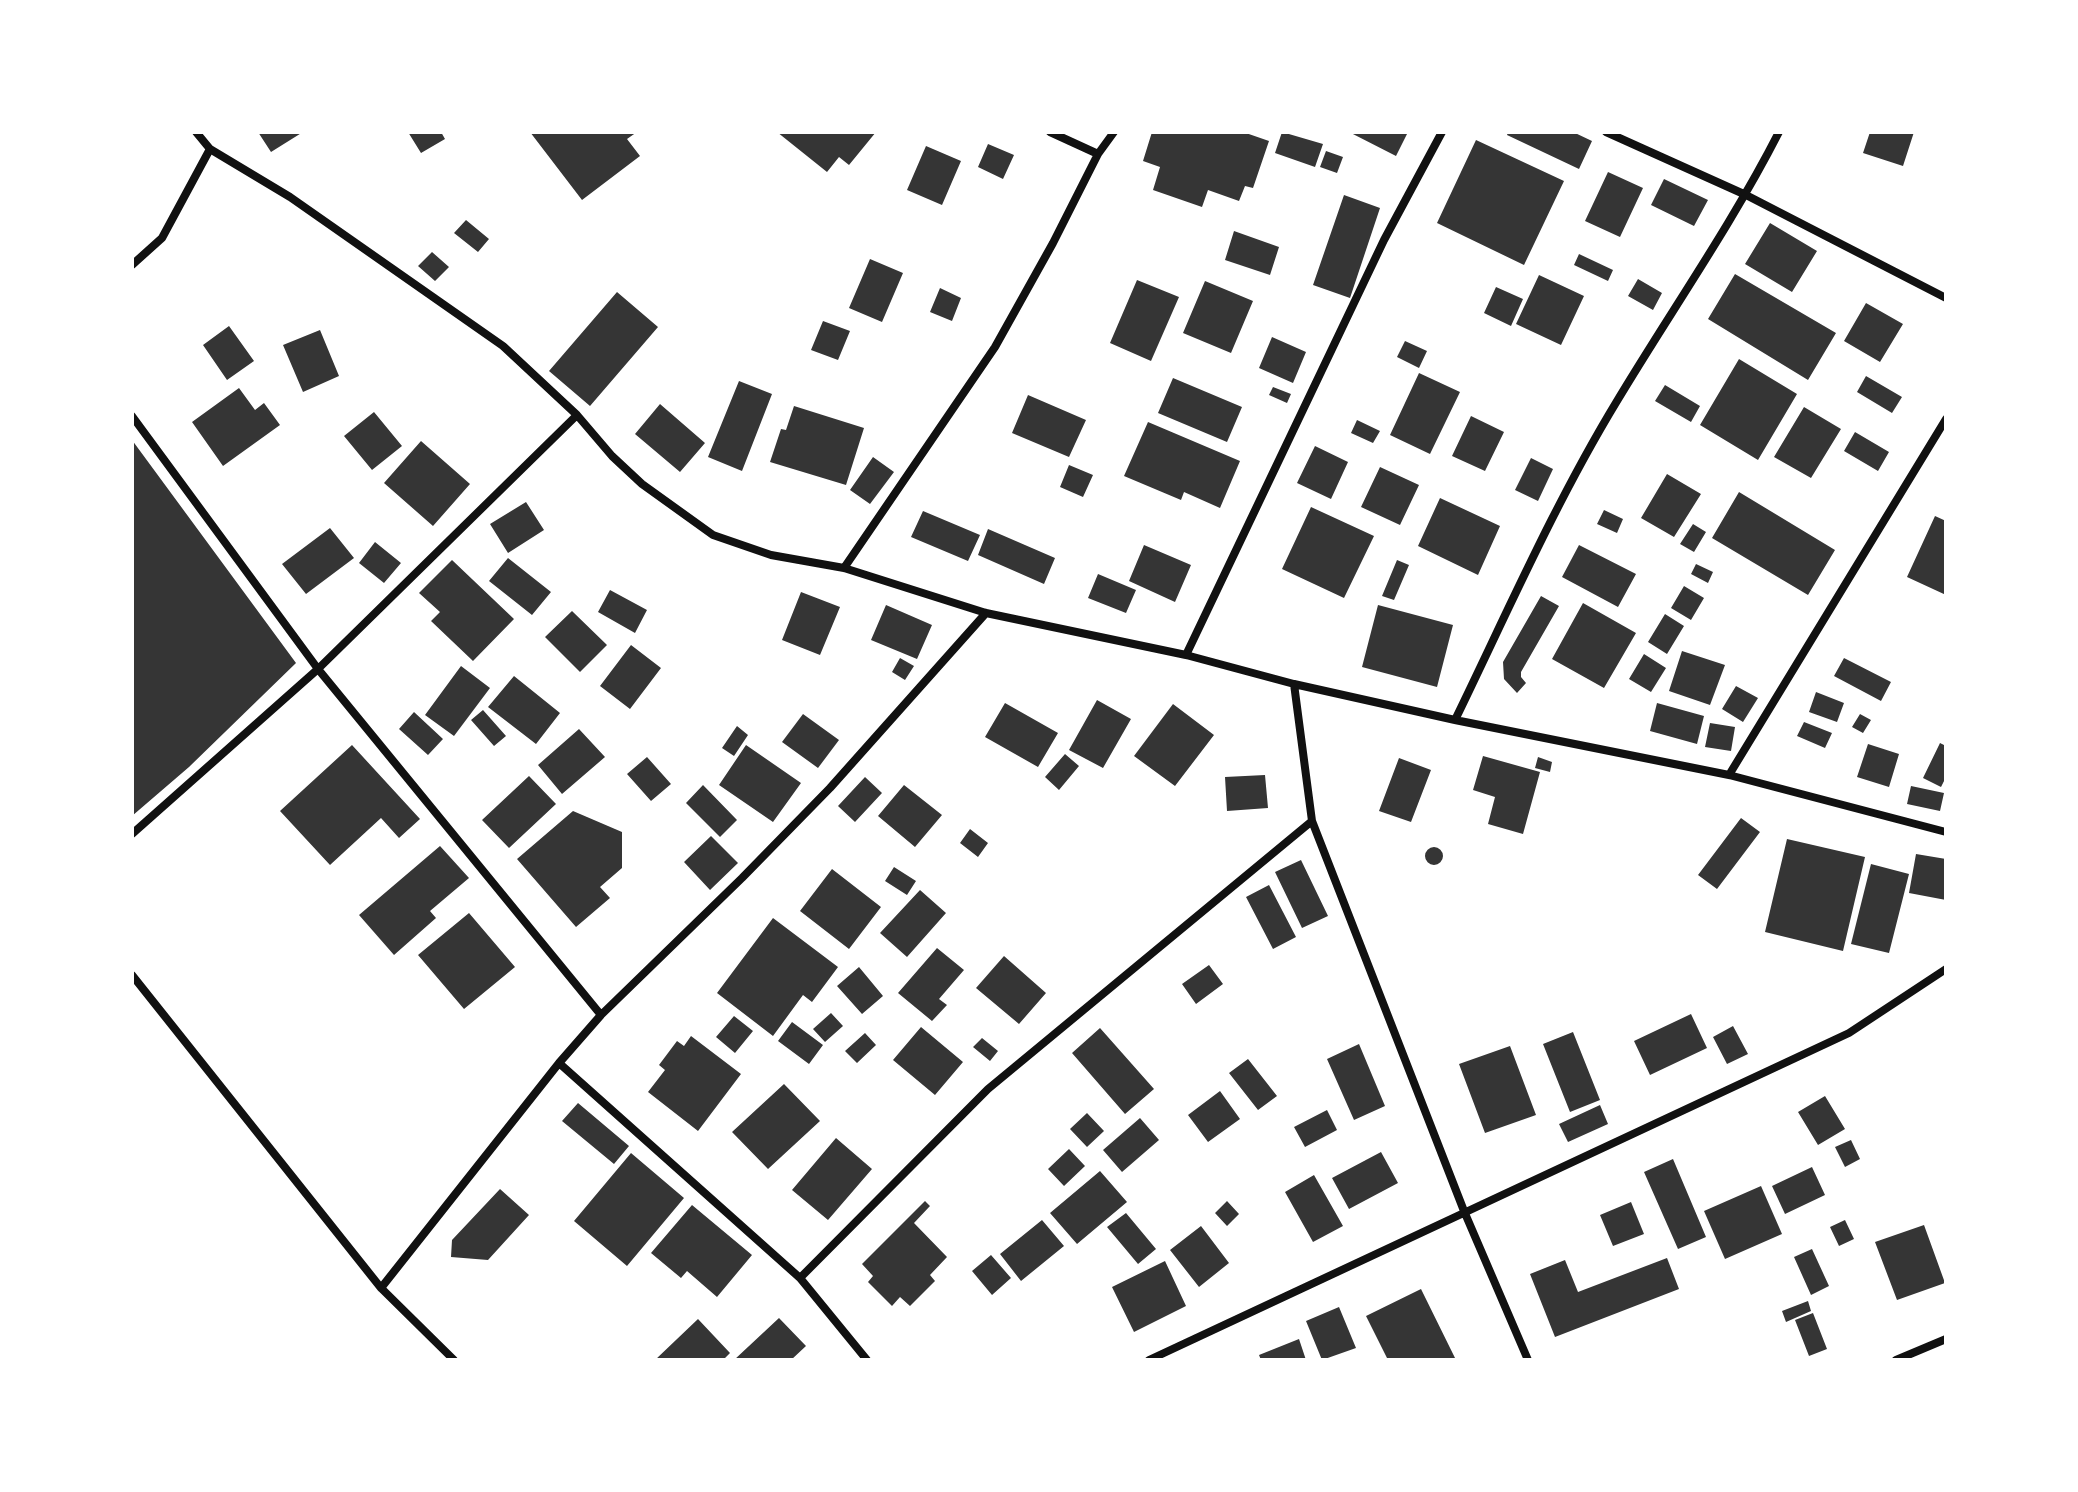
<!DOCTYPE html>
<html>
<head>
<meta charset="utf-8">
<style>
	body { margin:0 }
	#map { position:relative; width:2078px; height:1492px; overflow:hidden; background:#fff; font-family:"Times New Roman",serif }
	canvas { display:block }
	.frame { position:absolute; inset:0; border:134px solid #fff; pointer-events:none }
</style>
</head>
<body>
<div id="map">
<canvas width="2078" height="1492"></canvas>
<div class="frame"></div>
</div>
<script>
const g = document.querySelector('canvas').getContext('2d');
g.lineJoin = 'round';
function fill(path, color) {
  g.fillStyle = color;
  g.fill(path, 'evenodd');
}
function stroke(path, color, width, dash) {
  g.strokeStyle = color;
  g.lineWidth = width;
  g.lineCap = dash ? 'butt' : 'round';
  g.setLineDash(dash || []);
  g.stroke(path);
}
const building = new Path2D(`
	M258,132H303L271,152Z
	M408,132H441L445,139L421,153Z
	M530,132H637L627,139L640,156L582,200Z
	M777,132H876L849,165L839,157L827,172Z
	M1152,132H1243L1269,141L1253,188L1245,186L1239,201L1208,190L1202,207L1153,190L1160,167L1143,161Z
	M1282,132L1323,144L1315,167L1275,153Z
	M1349,132H1408L1396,156Z
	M1508,132H1573L1592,141L1579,169L1507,135Z
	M1870,132H1914L1903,166L1863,153Z
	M1476,140L1564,181L1524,265L1437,223Z
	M988,144L1014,155L1003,179L978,167Z
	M926,146L961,161L942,205L907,190Z
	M1326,151L1343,157L1337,173L1320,167Z
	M1608,172L1643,188L1620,237L1585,221Z
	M1664,179L1708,200L1694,226L1651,205Z
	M1344,195L1380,208L1350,298L1313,285Z
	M466,220L489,239L478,252L454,233Z
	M1770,223L1817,251L1792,292L1745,264Z
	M1234,231L1279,247L1270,275L1225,260Z
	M432,252L449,267L435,281L418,266Z
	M1579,254L1613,270L1608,281L1574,265Z
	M870,259L903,273L882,322L849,308Z
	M1735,274L1836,333L1808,380L1708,319Z
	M1539,275L1584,296L1561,345L1516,324Z
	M1638,279L1662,293L1653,310L1628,296Z
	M1137,280L1179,297L1151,361L1110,343Z
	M1205,281L1253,301L1231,353L1183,333Z
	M1496,287L1523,299L1511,326L1484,313Z
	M940,288L961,298L952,321L930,312Z
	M617,292L658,327L590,406L549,371Z
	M1866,303L1903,324L1880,362L1844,341Z
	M823,321L850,331L838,360L811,350Z
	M229,326L254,361L227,380L203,345Z
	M320,330L339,376L303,392L283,345Z
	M1272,337L1306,352L1293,383L1259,368Z
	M1405,341L1427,351L1419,368L1397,357Z
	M1739,359L1797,394L1758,460L1700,425Z
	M1419,373L1460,392L1430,454L1390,435Z
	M1866,376L1902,397L1892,413L1857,392Z
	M1173,378L1242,407L1227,442L1158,413Z
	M739,381L772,394L742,471L708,457Z
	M1665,385L1700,406L1691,422L1655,401Z
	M1273,387L1291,394L1287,403L1269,395Z
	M239,388L255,410L264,403L280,425L223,466L192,422Z
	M1028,395L1086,420L1069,457L1012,433Z
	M660,404L705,443L680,472L635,434Z
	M794,406L864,428L846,485L770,462L781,429L786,430Z
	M1804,407L1841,429L1811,478L1774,457Z
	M374,412L402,446L372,470L344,436Z
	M1471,416L1504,432L1485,471L1452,456Z
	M1357,420L1380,431L1373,443L1351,433Z
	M1148,422L1240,461L1220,508L1184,492L1181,500L1124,476Z
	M1855,432L1889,452L1878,471L1844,451Z
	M132,440L296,663L189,767L132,816Z
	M421,441L470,484L433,526L384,483Z
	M1315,446L1348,462L1331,499L1297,483Z
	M873,457L894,472L870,504L850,490Z
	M1531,458L1553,469L1538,501L1515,490Z
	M1069,465L1093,475L1083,497L1060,487Z
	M1380,467L1419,485L1400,525L1361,507Z
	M1667,474L1701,494L1674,537L1641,518Z
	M1739,492L1835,550L1808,595L1712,538Z
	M1440,498L1500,526L1478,575L1418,546Z
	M526,502L544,530L508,553L490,524Z
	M1311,507L1374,536L1344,598L1282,569Z
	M1604,510L1623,519L1617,533L1597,524Z
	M923,511L980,535L968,561L911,537Z
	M1935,516L1946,521V595L1907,577Z
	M1693,524L1706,532L1694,552L1680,544Z
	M330,528L354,558L306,594L282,564Z
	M988,529L1055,558L1044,584L978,555Z
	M375,542L401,563L384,583L359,563Z
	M1144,545L1191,565L1175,602L1129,581Z
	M1579,545L1636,574L1618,607L1562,577Z
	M508,558L551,592L532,615L489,581Z
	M452,560L514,619L473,661L431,621L440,612L419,593Z
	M1397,560L1409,565L1394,600L1382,596Z
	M1696,564L1713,572L1708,583L1691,574Z
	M1098,574L1136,590L1126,613L1088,598Z
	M1684,586L1704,598L1691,620L1671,608Z
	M610,590L647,610L635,633L598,612Z
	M801,592L840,607L820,655L782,640Z
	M1541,596L1559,606L1521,672V677L1526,683L1517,693L1504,679L1503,662Z
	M1583,603L1636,633L1604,688L1552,659Z
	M886,605L932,625L917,659L871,640Z
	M1378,605L1453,625L1437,687L1362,667Z
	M572,611L607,645L580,672L545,637Z
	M1665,614L1684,626L1667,654L1648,642Z
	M631,645L661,668L630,709L600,686Z
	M1682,651L1725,665L1710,705L1669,691Z
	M1644,654L1666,668L1651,692L1629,679Z
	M900,658L914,666L905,680L892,672Z
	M1844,658L1891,682L1881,701L1834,676Z
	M461,666L490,688L454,736L425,715Z
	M514,676L560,713L536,744L488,707Z
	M1736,686L1758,698L1743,722L1722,709Z
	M1816,692L1844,703L1837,722L1809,712Z
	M1097,700L1131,719L1103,768L1069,750Z
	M1005,703L1058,733L1038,767L985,737Z
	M1657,703L1704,716L1697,744L1650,731Z
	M1173,704L1214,735L1175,786L1134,756Z
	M483,710L506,736L494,746L471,720Z
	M414,712L443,739L428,755L399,729Z
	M803,714L839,740L818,768L782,742Z
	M1860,714L1871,720L1863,733L1852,727Z
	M1804,722L1832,733L1825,748L1797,736Z
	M1710,723L1735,727L1731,751L1705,747Z
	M737,726L748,735L734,756L722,748Z
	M579,729L605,757L562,794L538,765Z
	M1940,743L1946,746V777L1941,787L1923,778Z
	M1868,744L1899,754L1889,787L1857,777Z
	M352,745L420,819L399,838L381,818L330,865L280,811Z
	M746,745L801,783L773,822L719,785Z
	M1065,754L1079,766L1059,790L1045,777Z
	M1483,756L1540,772L1523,834L1488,824L1495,797L1473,790Z
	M647,757L671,784L651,801L627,774Z
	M1538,757L1552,762L1550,772L1535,768Z
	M1399,758L1431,770L1411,822L1379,811Z
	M1265,775L1268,808L1227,811L1225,777Z
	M529,776L556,804L509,848L482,820Z
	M865,777L882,793L855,822L838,806Z
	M703,785L737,820L720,837L686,803Z
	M904,785L942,815L915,847L878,816Z
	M1911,786L1944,793L1940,811L1907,804Z
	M573,811L622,832V868L600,887L610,898L576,927L517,859Z
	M1741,818L1760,832L1717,889L1698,875Z
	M970,829L988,843L978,857L960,843Z
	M711,836L738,863L710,890L684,862Z
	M1787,839L1865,857L1843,951L1765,932Z
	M440,846L469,878L430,911L436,918L394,955L359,915Z
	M1425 856a9 9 0 1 1 18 0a9 9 0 1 1-18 0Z
	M1916,854L1946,859V900L1909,893Z
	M1301,860L1328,916L1302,928L1275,872Z
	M1871,864L1909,874L1889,953L1851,944Z
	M894,867L916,881L907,895L885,881Z
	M832,869L881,907L849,949L800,911Z
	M1269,885L1296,937L1273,949L1246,897Z
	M920,890L946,913L907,957L880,933Z
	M469,913L515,967L464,1009L418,955Z
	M773,918L838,967L812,1002L803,995L773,1036L717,993Z
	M937,948L964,970L939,999L947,1005L932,1021L898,993Z
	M1004,956L1046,993L1019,1024L976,988Z
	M1209,965L1223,984L1196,1004L1182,984Z
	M859,967L883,996L862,1014L837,986Z
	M831,1013L843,1026L825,1042L813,1029Z
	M1691,1014L1707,1048L1650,1075L1634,1041Z
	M734,1016L753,1031L735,1053L716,1037Z
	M792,1022L823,1045L809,1064L778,1041Z
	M1733,1026L1748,1054L1727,1064L1713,1037Z
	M921,1027L963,1062L935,1095L893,1060Z
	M1100,1028L1154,1089L1125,1114L1072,1053Z
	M1573,1032L1600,1100L1570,1112L1543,1044Z
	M865,1033L876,1045L857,1063L845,1051Z
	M691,1036L741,1074L698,1131L648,1092L665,1070L659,1065L677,1041L684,1046Z
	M982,1038L998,1051L990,1061L973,1047Z
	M1359,1044L1385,1106L1354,1120L1327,1059Z
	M1510,1046L1536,1115L1485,1133L1459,1064Z
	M1248,1059L1277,1096L1258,1110L1229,1073Z
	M784,1084L820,1121L768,1169L732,1132Z
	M1220,1091L1240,1119L1208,1142L1188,1115Z
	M1825,1096L1845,1129L1818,1145L1798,1112Z
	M578,1103L629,1146L614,1164L562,1121Z
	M1600,1105L1608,1124L1568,1142L1559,1124Z
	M1327,1110L1337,1130L1305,1147L1294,1127Z
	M1087,1113L1104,1131L1087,1147L1070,1129Z
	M1140,1118L1159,1140L1122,1172L1103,1150Z
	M836,1138L872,1169L828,1220L792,1190Z
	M1851,1140L1860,1159L1845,1167L1835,1147Z
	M1069,1149L1085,1166L1064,1186L1048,1169Z
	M1381,1152L1398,1183L1349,1209L1332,1178Z
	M631,1153L684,1198L627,1266L574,1221Z
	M1673,1159L1706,1237L1678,1249L1644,1172Z
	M1812,1167L1825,1195L1785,1214L1772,1186Z
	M1100,1171L1127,1202L1077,1244L1050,1213Z
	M1314,1175L1343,1226L1313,1242L1285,1192Z
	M1761,1186L1782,1234L1725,1259L1704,1211Z
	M500,1189L529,1215L488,1260L451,1257L452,1240Z
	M925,1201L930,1206L914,1223L947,1257L930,1275L935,1281L910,1306L900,1297L892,1306L868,1282L873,1276L862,1264Z
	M1227,1201L1239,1214L1227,1226L1215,1213Z
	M1631,1202L1644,1234L1613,1246L1600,1215Z
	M692,1205L752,1255L717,1297L687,1271L681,1278L651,1253Z
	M1126,1213L1156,1249L1138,1264L1107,1227Z
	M1042,1220L1064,1246L1021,1281L1000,1254Z
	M1845,1220L1854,1239L1839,1246L1830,1227Z
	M1924,1225L1945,1283L1897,1300L1875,1242Z
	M1201,1226L1229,1263L1199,1287L1170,1250Z
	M1812,1249L1829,1286L1811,1295L1794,1257Z
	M991,1255L1011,1278L992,1295L972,1271Z
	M1667,1258L1679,1289L1555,1337L1530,1274L1565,1260L1578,1292Z
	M1165,1261L1186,1306L1134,1332L1112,1287Z
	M1421,1289L1456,1360H1388L1366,1316Z
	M1808,1301L1811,1311L1786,1322L1782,1311Z
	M1339,1307L1356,1348L1322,1360L1306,1321Z
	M1813,1313L1827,1349L1809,1356L1795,1320Z
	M779,1318L806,1346L791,1360H734Z
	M698,1319L730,1353L723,1360H655Z
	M1299,1339L1306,1360H1261L1259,1355Z`);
const minor = new Path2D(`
	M196,132L210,149L290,197L503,346L577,415L612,456L642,484L713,535L771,555L844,568L986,613L1186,655L1294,684L1455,720L1729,775L1946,832
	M1050,132L1098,154
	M1606,132L1746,195L1946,298
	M132,265L162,238L210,149
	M132,416L318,669L601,1015
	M844,568L995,347L1053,243L1098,154L1114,132
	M1186,655L1384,240L1442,132
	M1294,684L1312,821L1464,1211L1528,1360
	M1455,720C1507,613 1555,503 1617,401C1671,311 1731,226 1779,132
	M1729,775L1946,419
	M132,834L318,669L577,415
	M132,975L381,1288L454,1360
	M559,1063L800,1278L867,1360
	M800,1278L988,1089L1312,821
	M381,1288L559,1063L601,1015L742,878L830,788L986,613
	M1149,1360L1849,1033L1946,969
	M1896,1360L1946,1339`);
fill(building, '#353535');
stroke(minor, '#111', 8);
</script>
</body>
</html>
